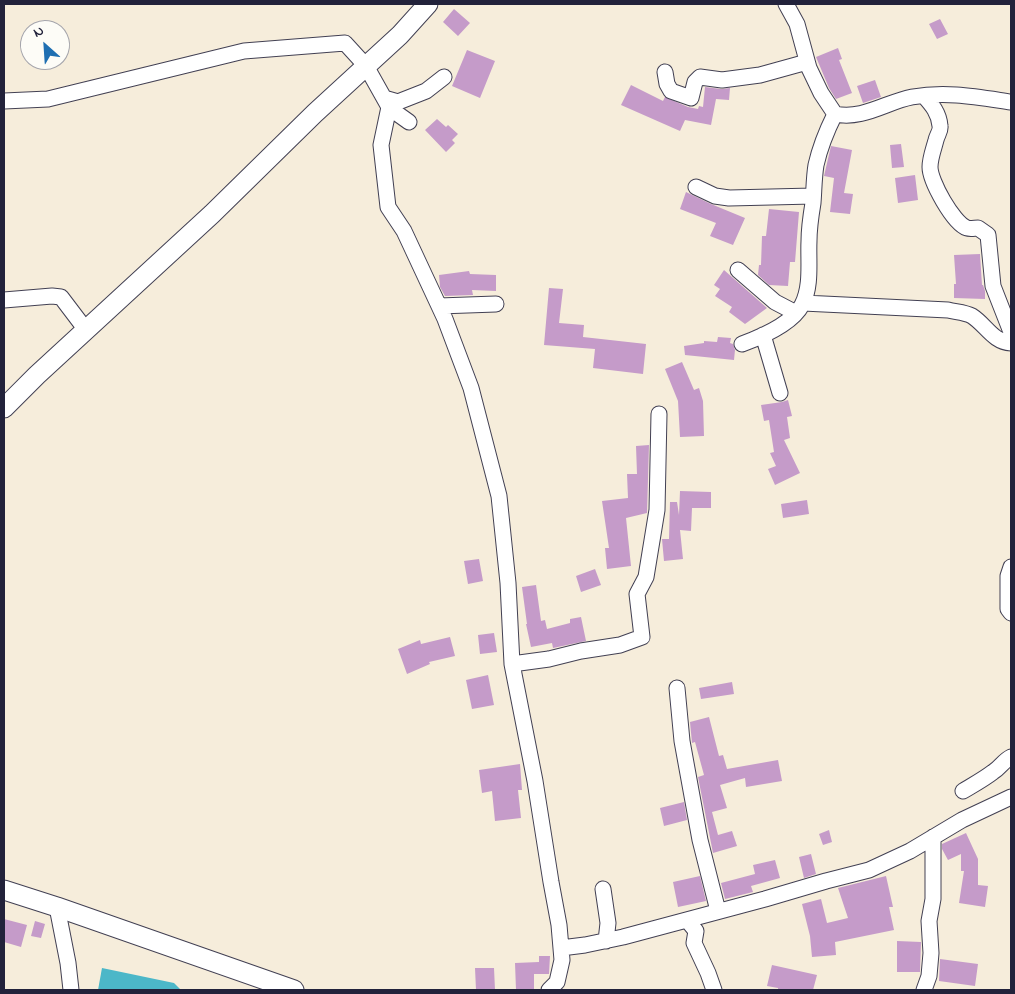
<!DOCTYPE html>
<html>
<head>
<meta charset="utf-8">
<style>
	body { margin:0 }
	#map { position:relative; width:1015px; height:994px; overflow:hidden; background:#f6eddb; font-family:"Indie Flower",sans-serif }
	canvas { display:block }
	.frame { position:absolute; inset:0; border:5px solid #22223b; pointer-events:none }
	.north { position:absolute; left:20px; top:20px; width:50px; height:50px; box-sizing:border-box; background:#fdfcf7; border:1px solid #a5a5ac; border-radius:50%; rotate:334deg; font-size:14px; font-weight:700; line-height:20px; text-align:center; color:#22223b }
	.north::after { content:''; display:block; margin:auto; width:18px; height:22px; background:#1f6fb2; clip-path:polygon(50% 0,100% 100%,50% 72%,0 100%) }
</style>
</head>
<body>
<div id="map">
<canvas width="1015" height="994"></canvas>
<div class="frame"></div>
<div class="north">N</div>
</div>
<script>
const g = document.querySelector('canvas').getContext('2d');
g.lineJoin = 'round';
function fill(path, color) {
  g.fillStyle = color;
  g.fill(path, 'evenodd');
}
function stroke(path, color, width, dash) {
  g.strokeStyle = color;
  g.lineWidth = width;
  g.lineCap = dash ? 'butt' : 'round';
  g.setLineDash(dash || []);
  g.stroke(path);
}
const water = new Path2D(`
	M102,968L174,983L181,990H98Z`);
const building = new Path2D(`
	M454,9L470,23L458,36L443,22Z
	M940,19L948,34L937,39L929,24Z
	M838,48L842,59L839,60L852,93L836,99L829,88L816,57Z
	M467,50L495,61L480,98L452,86Z
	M875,80L881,97L863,103L857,86Z
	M631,85L663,101L665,97L688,107L698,109L699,106L703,107L705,87L721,89L730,88L729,100L716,99L711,125L685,120L680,131L621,105Z
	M437,119L446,127L448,125L458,134L452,140L455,143L446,152L425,130Z
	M901,144L904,167L892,168L890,145Z
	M831,146L852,150L844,193L853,194L850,214L830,212L834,178L824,176Z
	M915,175L918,200L898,203L895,178Z
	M686,192L711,204L745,218L733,245L710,236L716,223L680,209Z
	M769,209L799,212L795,262H790L788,286L769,285L758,275L759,265H761L762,236H766Z
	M980,254L982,285H983L985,291V299L954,298V284H956L954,255Z
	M724,270L767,308L745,324L729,312L732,307L715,296L720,289L714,285Z
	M469,271L470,274L496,275V291L472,290L473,295L445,296L440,287L439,275Z
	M549,288L563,289L559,323L584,325L583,337L646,344L643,374L593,368L595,349L544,345Z
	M718,337L731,338L730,343L733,344L735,350L734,360L685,355L684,346L704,343V341L717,342Z
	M682,362L694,390L699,388L703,401L704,436L680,437L678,401L665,369Z
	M788,400L792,416L787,417L790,438L784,440L800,473L775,485L768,469L776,466L770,453L774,452L769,420L764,421L761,405L782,402Z
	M649,445L647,513L626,518L631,566L607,569L605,548H609L602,501L628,498L627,474H637L636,446Z
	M680,491L711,492V508H692L691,531L680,530L683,559L664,561L662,539H669L670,502H677L679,515Z
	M807,500L809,514L783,518L781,504Z
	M479,559L483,581L468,584L464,561Z
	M595,569L601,585L581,592L576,576Z
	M536,585L541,621L545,620L547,629L570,623V619L581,617L586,641L553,648L552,643L531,647L526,624H527L522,587Z
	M494,633L497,652L480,654L478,635Z
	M450,637L455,656L429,662L430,664L407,674L398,649L420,640L421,644Z
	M488,675L494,705L472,709L466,680Z
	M732,682L734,694L701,699L699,688Z
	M709,717L719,756L723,755L727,769L778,760L782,781L746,787L745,778L720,785L727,808L712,812L718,835L732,831L737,846L713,853L698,777L704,775L695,742L692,743L690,722Z
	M520,764L522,790H518L521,818L495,821L492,791L482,793L479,770Z
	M684,802L687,820L664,826L660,808Z
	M829,830L832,842L823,845L819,834Z
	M966,833L978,859V885L988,886L985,907L959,903L964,871H961V854L948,860L942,849V844Z
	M811,854L816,874L804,878L799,857Z
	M775,860L780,878L751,886L753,892L725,899L721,883L755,874L753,865Z
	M700,876L706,901L678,907L673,882Z
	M886,876L893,907H889L894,930L835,942L836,955L812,957L810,936L802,904L821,899L827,923L848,918L838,888Z
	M4,919L27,925L21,947L4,942Z
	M35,921L45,924L41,938L31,936Z
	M897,941L921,942L920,972H897Z
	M539,956H550L549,974H534V990H516L515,963L539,962Z
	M940,959L978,964L975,986L939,981Z
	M772,965L817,975L813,990H778V988L767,986Z
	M475,968H494L495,990H476Z`);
const minor = new Path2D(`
	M786,4L797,24L809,68L821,93L835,114C863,120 886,102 912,97C947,91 977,97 1011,102
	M665,72L667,84L671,91L691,98L695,82L700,77L722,80L760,75L807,62
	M924,96C932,105 939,113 940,126C941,131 937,135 936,140C934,148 930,158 930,167C930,181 953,223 967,228C970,229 975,228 978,228L988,235L993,286L1011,332
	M384,98L398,102L426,91L444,77
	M385,99L395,112L409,122
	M4,101L48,99L244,51L345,43L366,66L389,107L381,145L388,207L404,231L445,319L471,388L499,496L508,583L512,664L535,781L551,882L559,925L562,960L557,982L549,990
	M696,187L715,196L729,198L813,196
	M738,270L775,302L796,313
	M4,300L52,296L61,297L86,330
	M803,303L948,310C956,312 965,312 972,316C986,325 993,342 1011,343
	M439,306L496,304
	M763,335L780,393
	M742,344C761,337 792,324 802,305C812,286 808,261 809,241C809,228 811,215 813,203C814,190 814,177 816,165C820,147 827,130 835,114
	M1011,567L1008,576V609L1011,613
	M512,664L549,659L581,651L620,645L642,637L637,594L646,577L657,510L659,414
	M677,688L682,741L700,840L718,911
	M963,791C973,785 984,779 993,772C1001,767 1003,761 1011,757
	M603,889L608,923L606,941
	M57,907L68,963L71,990
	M687,920L696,931L694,943L708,973L714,990
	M561,948L585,945L623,937L765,899L826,881L869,870L910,851L962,820L1011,797
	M924,990L929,976L931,953L929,921L933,899V837`);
const tertiary = new Path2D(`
	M4,408L37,375L212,214L315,113L400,35L428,4
	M4,890L57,907L294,990`);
fill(water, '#4cb7c8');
fill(building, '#c59bc9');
stroke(minor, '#424053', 17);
stroke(tertiary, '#424053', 21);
stroke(minor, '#fff', 15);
stroke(tertiary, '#fff', 19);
</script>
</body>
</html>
